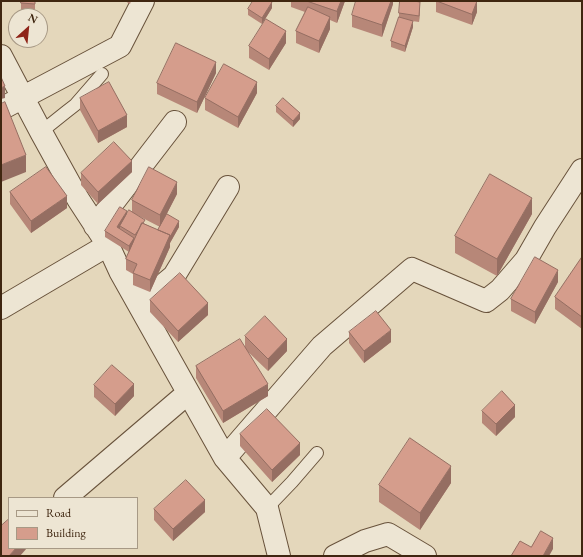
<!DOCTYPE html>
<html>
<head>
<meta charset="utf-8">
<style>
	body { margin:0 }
	#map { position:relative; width:583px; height:557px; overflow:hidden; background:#e4d7bb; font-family:"EB Garamond",serif }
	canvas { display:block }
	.frame { position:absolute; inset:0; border:2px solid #3f2610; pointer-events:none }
	.legend { position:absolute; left:8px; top:497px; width:130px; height:52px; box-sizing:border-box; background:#ede5d3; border:1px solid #a79985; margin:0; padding:5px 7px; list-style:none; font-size:12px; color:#3f2610 }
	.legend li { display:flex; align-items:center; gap:8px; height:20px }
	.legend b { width:20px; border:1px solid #a79985 }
	.north { position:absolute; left:8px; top:8px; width:40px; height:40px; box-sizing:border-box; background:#ede5d3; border:1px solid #a79985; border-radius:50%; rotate:27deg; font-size:11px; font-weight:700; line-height:16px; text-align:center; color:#3f2610 }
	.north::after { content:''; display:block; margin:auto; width:14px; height:18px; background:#8f2418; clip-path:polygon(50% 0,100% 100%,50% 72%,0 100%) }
</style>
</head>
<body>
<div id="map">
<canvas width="583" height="557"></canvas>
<div class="frame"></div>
<ul class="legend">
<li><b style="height:5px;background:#ede5d3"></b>Road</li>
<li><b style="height:11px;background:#d59d8c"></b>Building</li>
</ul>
<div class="north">N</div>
</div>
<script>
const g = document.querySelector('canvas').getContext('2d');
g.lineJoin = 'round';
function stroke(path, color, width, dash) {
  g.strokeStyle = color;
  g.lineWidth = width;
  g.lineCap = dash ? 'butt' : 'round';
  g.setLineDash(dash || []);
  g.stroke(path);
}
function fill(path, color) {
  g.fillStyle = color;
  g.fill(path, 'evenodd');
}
const lane = new Path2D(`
	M41,132L66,112L75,105L102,74
	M267,508L292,482L317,453`);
const street = new Path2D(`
	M1,56L41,132L78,199L108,245L120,271L225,458L267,508L279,556
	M1,109L120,46L143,1
	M95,226L175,122
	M139,305L174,276L228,187
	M1,308L108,245
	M225,458L322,346L412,269L486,301L500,290L526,260L545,227L582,170
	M65,498L188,393
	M335,556L365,541L388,534L425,556`);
const wall = new Path2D(`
	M1,1H35V15H21V2H1Z
	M125,1H131L130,4Z
	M291,1H345L337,23L330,20V29L319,53L296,43V31L305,12L291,7Z
	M393,1V4L382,37L352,27V15Z
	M436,1H477V12L472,25L436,12Z
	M272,8L262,24L248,15V9Z
	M420,8L419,22L412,21L413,27L405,52L391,47V41L399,17V13Z
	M286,43L269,70L249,58V46Z
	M216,73L197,113L157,94V83Z
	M257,93L238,128L205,110V98Z
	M80,98L127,127L98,143L80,110Z
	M276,106L300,119L293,127L276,112Z
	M132,172L98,204L81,185V173Z
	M10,192L67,208L31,233L10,204Z
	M177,194L161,225L179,227L170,243V247L150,292L133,285V274L126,270V259L129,252L105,237V231L127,214L132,212V200ZM133,213L160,227L158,230L145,224Z
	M532,214L497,276L455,253V236Z
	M582,257V329L555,309V297Z
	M558,282L535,324L511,311V299Z
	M150,300L208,315L178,342L150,312Z
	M349,332L391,342L364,363L349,343Z
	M245,336L287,351L268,371L246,350L268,396L223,423L196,378V366L245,347Z
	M94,385L134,396L115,416L94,397Z
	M482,411L515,417L496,436L482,423Z
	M240,434L300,455L272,482L240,446Z
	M451,483L420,530L379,502V485Z
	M154,509L205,512L173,541L154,520Z`);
const shadedWall = new Path2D(`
	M341,1H345L337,23V11Z
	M391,1H393V4L382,37V25Z
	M477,1V12L472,25V14Z
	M272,2V8L262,24V18Z
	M420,2V8L419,22V16Z
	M330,17V29L319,53V41Z
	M413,21V27L405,52V46Z
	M286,31V43L269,70V59Z
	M216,62V73L197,113V102Z
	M257,82V93L238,128V117Z
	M5,86V98L1,99V88Z
	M300,113V119L293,127V121Z
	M127,115V127L98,143V131Z
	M26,155V172L1,182V165Z
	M132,161V172L98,204V192Z
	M177,182V194L160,227V215Z
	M67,196V208L31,233V221Z
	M532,198V214L497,276V259Z
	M127,211V217L120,226V228L117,233V227Z
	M179,221V227L170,243V247L150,292V280L170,235Z
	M134,238V244L129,252V246Z
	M558,270V282L535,324V312Z
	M208,303V315L178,342V331Z
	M391,330V342L364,363V351Z
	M287,339V351L268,371V359Z
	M134,384V396L115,416V404Z
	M268,384V396L223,423V411Z
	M515,405V417L496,436V424Z
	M300,443V455L272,482V470Z
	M451,466V483L420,530V513Z
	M205,500V512L173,541V529Z
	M553,538V549L549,556H543Z
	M16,548H27L20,556H9Z`);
const building = new Path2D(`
	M21,1H35V4L21,3Z
	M253,1H270L272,2L262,18L248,9Z
	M307,1H341L337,11Z
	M356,1H391L382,25L352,15Z
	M400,1H414L420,2L419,16L399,13Z
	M437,1H477L472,14Z
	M308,7L330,17L319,41L296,31Z
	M399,17L413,21L405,46L391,41Z
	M266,19L286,31L269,59L249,46Z
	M176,43L216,62L197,102L157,83Z
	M224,64L257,82L238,117L205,98Z
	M1,77L5,86L1,88Z
	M109,82L127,115L98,131L80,98Z
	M283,98L300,113L293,121L276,106Z
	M5,102L26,155L1,165V104Z
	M114,142L132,161L98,192L81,173Z
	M46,167L67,196L31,221L10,192Z
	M149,167L177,182L160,215L132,200Z
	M490,174L532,198L497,259L455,236Z
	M120,207L127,211L117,227L134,238L129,246L105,231Z
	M129,210L145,220L143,223H142L139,229L135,235L120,226Z
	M167,214L179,221L170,237V235L158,230Z
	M142,223L170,235L150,280L133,273L137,264L126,259Z
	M535,257L558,270L535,312L511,299Z
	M582,257V317L555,297Z
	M180,273L208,303L178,331L150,300Z
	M376,311L391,330L364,351L349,332Z
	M265,316L287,339L268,359L245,336Z
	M240,339L268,384L223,411L196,366Z
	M112,365L134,384L115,404L94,385Z
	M502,391L515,405L496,424L482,411Z
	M267,409L300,443L272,470L240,434Z
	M410,438L451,466L420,513L379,485Z
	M186,480L205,500L173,529L154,509Z
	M9,519V548H16L9,556H1V526Z
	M541,531L553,538L543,556H511L520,541L531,547Z`);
stroke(lane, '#68523b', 14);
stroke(street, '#68523b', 24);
stroke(lane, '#ede5d3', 12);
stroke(street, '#ede5d3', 22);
fill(wall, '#b78778');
fill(shadedWall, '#956e62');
fill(building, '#d59d8c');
stroke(building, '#956e62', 1);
</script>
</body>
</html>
